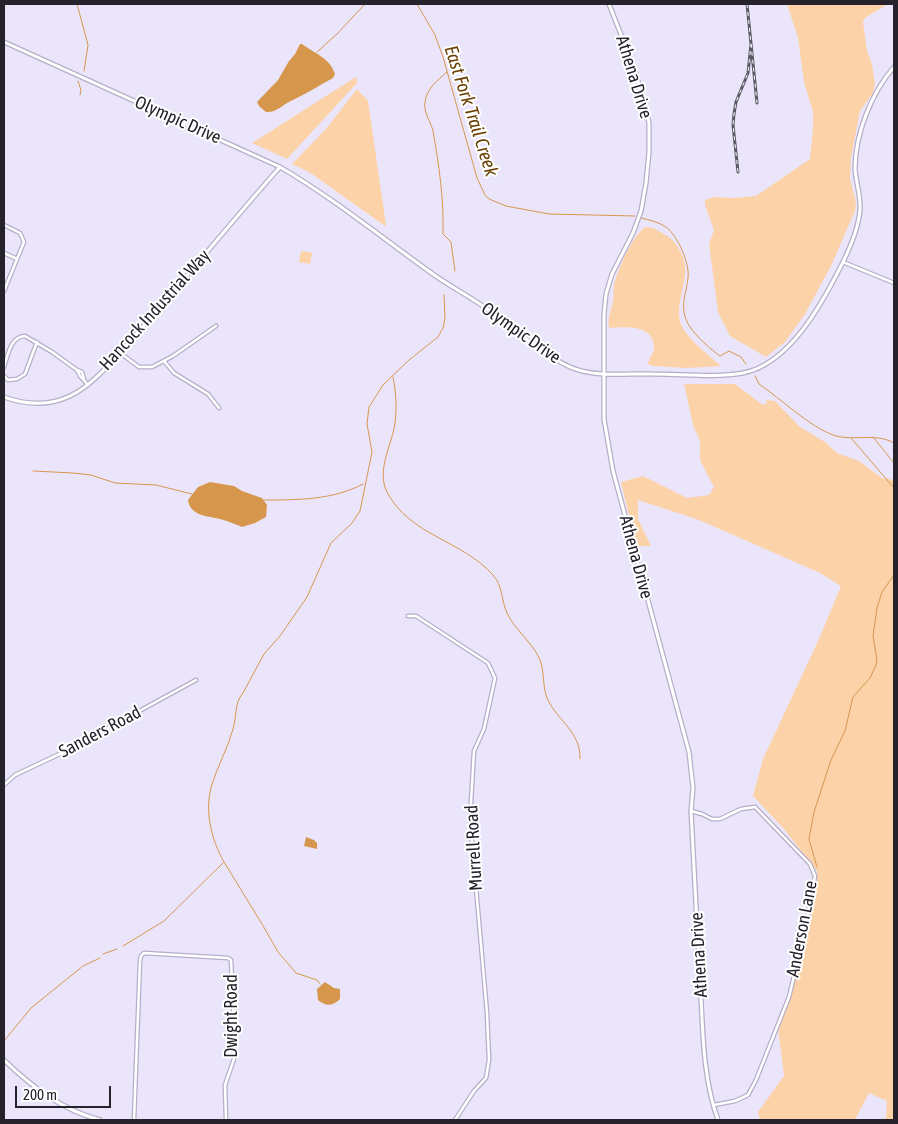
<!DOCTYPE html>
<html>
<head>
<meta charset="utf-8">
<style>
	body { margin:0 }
	#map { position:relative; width:898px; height:1124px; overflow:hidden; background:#ebe5fb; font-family:"Asap Condensed",sans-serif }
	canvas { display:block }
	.frame { position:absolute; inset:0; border:5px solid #25222c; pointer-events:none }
	.scale { position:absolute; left:15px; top:1086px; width:96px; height:22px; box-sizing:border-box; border:2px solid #25222c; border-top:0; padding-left:6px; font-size:15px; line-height:18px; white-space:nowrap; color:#25222c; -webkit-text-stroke:4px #fff; paint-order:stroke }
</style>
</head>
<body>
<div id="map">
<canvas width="898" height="1124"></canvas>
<div class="frame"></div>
<div class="scale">200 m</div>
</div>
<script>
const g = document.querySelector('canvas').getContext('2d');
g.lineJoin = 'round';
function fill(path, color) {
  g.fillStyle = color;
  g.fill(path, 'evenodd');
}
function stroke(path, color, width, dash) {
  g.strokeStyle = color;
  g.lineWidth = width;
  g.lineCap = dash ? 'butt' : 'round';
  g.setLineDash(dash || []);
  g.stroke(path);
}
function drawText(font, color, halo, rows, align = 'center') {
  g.font = font + ' "Asap Condensed",sans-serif';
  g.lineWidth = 4;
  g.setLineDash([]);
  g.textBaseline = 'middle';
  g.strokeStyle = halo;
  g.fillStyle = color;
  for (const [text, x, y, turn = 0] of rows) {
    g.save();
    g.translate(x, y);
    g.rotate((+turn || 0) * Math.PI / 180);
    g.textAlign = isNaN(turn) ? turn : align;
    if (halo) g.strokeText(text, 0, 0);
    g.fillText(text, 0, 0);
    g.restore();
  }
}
const green = new Path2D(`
	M787,4H888L865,18L863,22L867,51L872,64L875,84L873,93L860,111L851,158L850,179L856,202L855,211L831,266L805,314L785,342L766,357L730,336L718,312L709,244L714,230L705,205V200L714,197L735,198L756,196L810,159L813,128V112L804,82L798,38Z
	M356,77L357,83L287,159L252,143Z
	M357,89L368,101L386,225L385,226L309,172L292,164L326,129Z
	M646,227C656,228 661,232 670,238C676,243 678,247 681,253C693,277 675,297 680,321C684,337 709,355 721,366L687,368L653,366L648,364C649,358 653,354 654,349C655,324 625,327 609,328C607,319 611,310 613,301C614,296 613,290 614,285C617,271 634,232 646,227Z
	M301,251L312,253L310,264L299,262Z
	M684,384H735L763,405L767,403L766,400L775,401L800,427L825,442L837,453L859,461L882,478L894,480V1120H881L886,1118L887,1101L869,1093L855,1120H760L758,1112L784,1076L778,1029L793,986L814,903L817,871L784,829L753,796L763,759L819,639L841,586L820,573L699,520L638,500V519L651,546H636L621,482L643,476L687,498L709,495L714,487L700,460V441L693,425Z`);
const water = new Path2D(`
	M300,44H302C314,53 330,58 335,74L333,78C318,86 306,94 291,101C282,105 276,113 266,112L259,106L257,102L278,80L289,61L295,54Z
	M210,482L234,486L242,491L262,498L267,505L266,517L255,523L242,527C235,524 228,521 220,519C208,516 190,516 188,500L198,487Z
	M306,837L314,840L317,843V849L304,846Z
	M325,982L334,988L340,989V999C333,1006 326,1007 318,1000L317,989Z`);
const stream = new Path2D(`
	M77,4L88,45L84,71
	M417,4L435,35L443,57L477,178L485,195L489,199L506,206L549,214L635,216
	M317,52L337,34L365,4
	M447,72C437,81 427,88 425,102C423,112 431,122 433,131C439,165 444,200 443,234L451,242L455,271
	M78,81L81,90L80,95
	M641,218C649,220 659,222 666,227C678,236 690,264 688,278C687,290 682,300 684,312C686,329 708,347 720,356L729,351L741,357L746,364
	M755,376L759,384C781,399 809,426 833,435C854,442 875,432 894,443
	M393,377C396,392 397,407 395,423C392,445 376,470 387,492C410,536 462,540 493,575C503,586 501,600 507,613C515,630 533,643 540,660C545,673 542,688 548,700C558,721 581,732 580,759
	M873,437L894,463
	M851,438L894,488
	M33,471L73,473L91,475L115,483L156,485L192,494
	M264,500C298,500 333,500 363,484
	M817,867L809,839L814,812L831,760L845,731L853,697L870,678L876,665L877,660L873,636L877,608L882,592L894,575
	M123,946L164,921L223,863
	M103,954L117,949
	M320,984L317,980L296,973L278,952L262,924L224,862C211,839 204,810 212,784C218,765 228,748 233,729C237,717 234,703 243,693L264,654L280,636L307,597L331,543L352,523L360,511L372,452L367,424L369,407L383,385L409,360L438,337L443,328L445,318L444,295
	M4,1041L31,1008L83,966L100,958`);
const minor = new Path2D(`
	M4,225L20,233L24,242L4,291
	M4,253L17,259
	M843,262L894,283
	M119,352L139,367H152L173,356L216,326
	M164,361L174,373L208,394L219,408
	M4,367C8,355 10,337 25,336L52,352L77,370
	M4,376L8,380L17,379L25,374L37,342
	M84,379L82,372L77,370L80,376L88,385
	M408,616H416L488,663L495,678L484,729L474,751L470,819L487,1013L489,1060L486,1078L474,1091L455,1120
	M4,785L15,775L68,750L196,680
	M691,811L702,814L712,819H720L741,809L755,807L810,864L815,876L805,930L789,997L756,1080L748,1095L735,1101L714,1105
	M134,1120L140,961L141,956L144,953L228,958L231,960L234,1025V1059L225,1085L226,1120`);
const tertiary = new Path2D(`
	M609,4L634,68L644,101L649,123V152L646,183L641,211L633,233L612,274L606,294L604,315V419L613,471L689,752L693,788L691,811C694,868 697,924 700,980C703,1027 702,1076 718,1120
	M4,42L280,167C333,198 381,237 430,272C449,286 471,297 490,311C516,329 541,354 570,367C595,378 628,373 654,374C683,374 715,378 743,373C790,364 823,302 842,264C850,248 859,227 860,209C861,196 856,183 855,169C855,135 871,93 894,67
	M4,397C26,405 49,406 70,396C96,384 119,352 139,331C187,277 232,221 280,167
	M4,1060C32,1087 62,1110 100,1120`);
const rail = new Path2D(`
	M747,4L757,103
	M738,172L733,125L734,114L736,102L748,73L751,44`);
const streetNames = [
	["Athena Drive",634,77,73],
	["Olympic Drive",178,120,24],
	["Hancock Industrial Way",155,310,-48],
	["Olympic Drive",521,333,35],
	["Athena Drive",636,557,75],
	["Sanders Road",100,732,-28],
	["Murrell Road",474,848,-93],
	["Anderson Lane",802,929,-79],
	["Athena Drive",699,955,-93],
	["Dwight Road",231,1016,-90]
];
const waterNames = [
	["East Fork Trail Creek",471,111,72]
];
fill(green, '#fcd3a9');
fill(water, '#d6974d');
stroke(stream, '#d6974d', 1);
stroke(minor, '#b6aec9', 5);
stroke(tertiary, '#b6aec9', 5.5);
stroke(minor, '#fff', 2.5);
stroke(tertiary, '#fff', 3);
stroke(rail, '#5c5865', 3);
stroke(rail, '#fff', 1, [4]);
drawText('18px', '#25222c', '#fff', streetNames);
drawText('italic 19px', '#6a4003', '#fff', waterNames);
</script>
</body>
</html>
